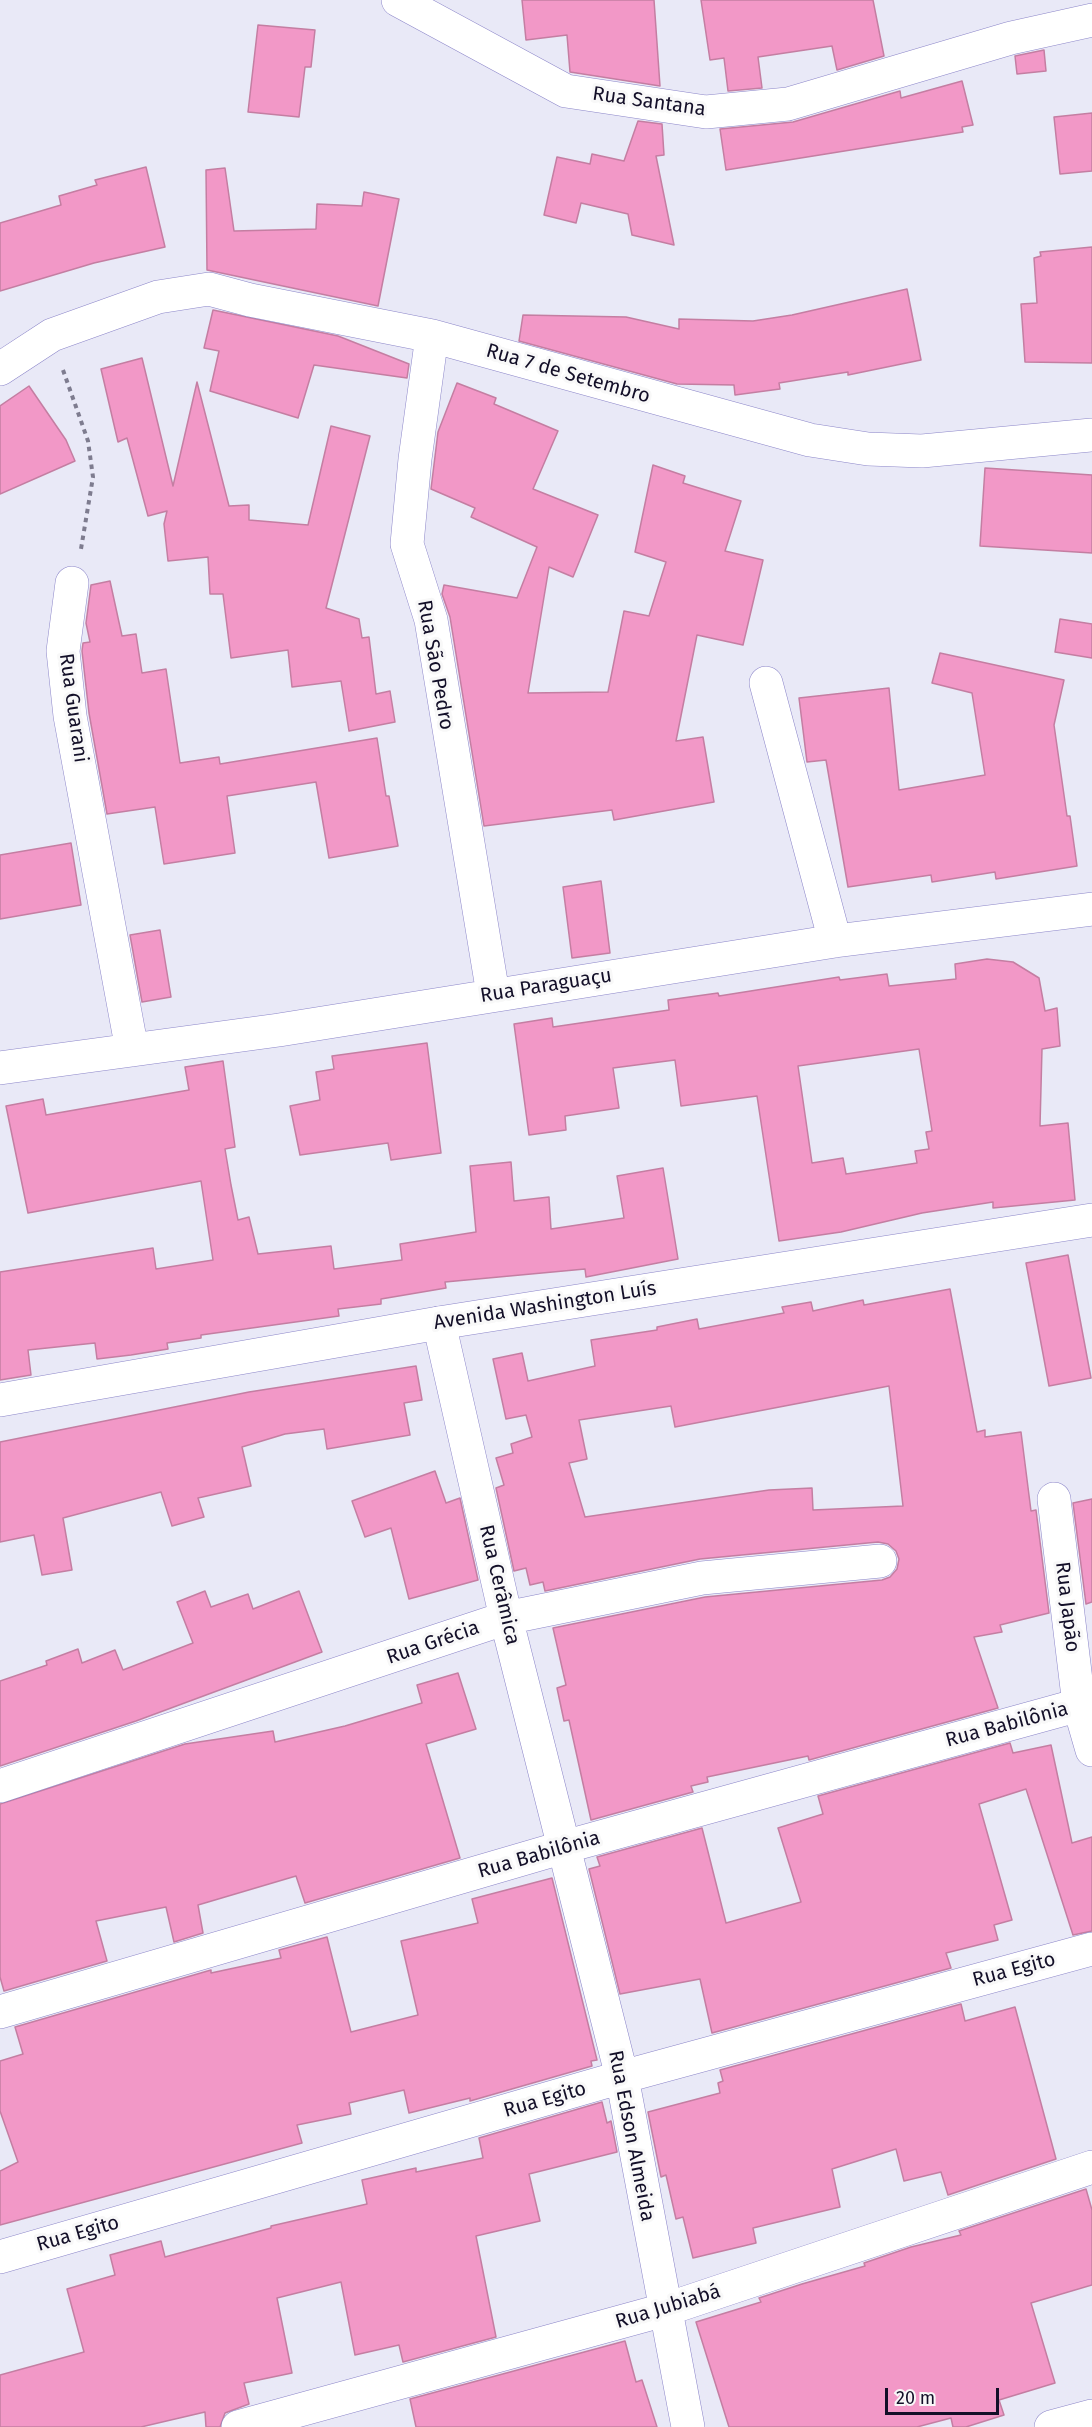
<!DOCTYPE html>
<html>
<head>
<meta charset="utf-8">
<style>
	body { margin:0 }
	#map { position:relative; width:1092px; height:2427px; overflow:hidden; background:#e9e9f7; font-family:"Fira Sans",sans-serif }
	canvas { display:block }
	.scale { position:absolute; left:885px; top:2388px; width:114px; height:27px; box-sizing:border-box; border:3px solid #130f28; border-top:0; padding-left:8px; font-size:18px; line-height:21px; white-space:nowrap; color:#130f28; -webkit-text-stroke:4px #f8f8f8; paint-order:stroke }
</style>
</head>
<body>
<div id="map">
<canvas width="1092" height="2427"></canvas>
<div class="scale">20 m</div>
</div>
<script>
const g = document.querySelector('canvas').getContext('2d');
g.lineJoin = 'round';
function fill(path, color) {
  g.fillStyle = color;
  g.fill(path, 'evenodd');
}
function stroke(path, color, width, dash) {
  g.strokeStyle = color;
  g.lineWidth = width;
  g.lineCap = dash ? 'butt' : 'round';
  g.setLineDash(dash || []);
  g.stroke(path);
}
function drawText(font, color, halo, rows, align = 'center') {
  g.font = font + ' "Fira Sans",sans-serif';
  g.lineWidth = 6;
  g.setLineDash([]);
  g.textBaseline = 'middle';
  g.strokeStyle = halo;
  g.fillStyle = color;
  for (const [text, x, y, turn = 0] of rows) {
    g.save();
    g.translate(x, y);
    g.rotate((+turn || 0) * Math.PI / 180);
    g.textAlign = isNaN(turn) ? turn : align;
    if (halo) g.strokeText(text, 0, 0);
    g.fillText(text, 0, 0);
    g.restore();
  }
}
const building = new Path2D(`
	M522,0H654L660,86L570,72L567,35L526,40Z
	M701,0H873L884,56L837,70L832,46L758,57L762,88L728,91L724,58L710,60Z
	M258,25L315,30L311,67H305L299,117L248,112Z
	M1044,50L1046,71L1017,74L1015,56Z
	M962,81L973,125L962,127L963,132L726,170L720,129L793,122L900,91L901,98Z
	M1092,113V171L1060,174L1054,117Z
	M638,121L662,124L664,155L656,156L674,245L632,235L628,214L581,203L576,223L544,215L557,157L590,164L592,154L624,161Z
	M146,167L165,247L94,263L0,291V223L61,205L59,196L97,185L95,180Z
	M225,168L234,231L316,229L317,204L362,206L364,192L399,199L378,306L207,270L206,170Z
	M1092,247V363L1025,362L1021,304L1037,303L1034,258L1041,256L1040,252Z
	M907,289L921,360L848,375V372L779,383L780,389L735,395L734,385L677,384L519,341L523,315L626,317L679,329V319L753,321L792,315Z
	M213,310L338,336L409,364L407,378L314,365L298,418L210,391L219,351L204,348Z
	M142,358L173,486L197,382L229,506L249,505V520L308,525L331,426L370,436L326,608L359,619L362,638L369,637L376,694L390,691L395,722L349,731L341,681L292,687L288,650L231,658L223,594H210L208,557L168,561L164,524L167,511L148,516L127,438L118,442L101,369Z
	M457,383L496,398L494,404L558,431L533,489L598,515L573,577L549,567L528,693L608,692L624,611L649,616L666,562L635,552L653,465L685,476L683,483L741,501L725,551L763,560L743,645L697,635L676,741L703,737L714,802L614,820L612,810L484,826L450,617L442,594L444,585L517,598L537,547L471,517L475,508L431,489L438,432Z
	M29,386L66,440L75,461L0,494V406Z
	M985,468L1092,475V553L980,546Z
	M110,581L122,636L136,634L142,673L166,669L180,763L219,757L220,764L377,738L386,796H389L398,846L329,858L316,782L227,796L235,853L164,864L155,807L107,814L89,713L82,651L83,643L90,642L86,623L91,585Z
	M1060,619L1092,624V658L1055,652Z
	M940,653L1064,680L1054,725L1067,816H1070L1077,866L996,879L995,872L932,882L931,875L848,887L826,760L807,762L799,698L889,688L899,790L985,775L972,693L932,683Z
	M71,843L81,905L0,919V855Z
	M601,881L610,953L572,958L563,887Z
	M160,930L171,997L142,1002L130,935Z
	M987,959L1013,962L1039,978L1045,1011L1057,1008L1060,1046L1042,1049L1040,1126L1068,1123L1075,1200L993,1208V1202L922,1213L841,1232L779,1241L757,1096L681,1106L675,1060L613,1068L619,1108L565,1116L566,1130L529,1135L514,1024L552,1018L553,1027L669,1010L668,1000L718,993L719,996L839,977L840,980L887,974L889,986L956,979L955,964ZM919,1049L932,1131L926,1132L929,1149L915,1151L917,1163L846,1174L843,1158L812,1163L798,1066Z
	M427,1043L441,1153L391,1160L388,1143L300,1155L290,1106L320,1100L316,1072L334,1069L332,1056Z
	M223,1061L235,1147L225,1149L231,1185L238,1220L249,1217L258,1254L331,1246L334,1269L402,1260L400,1244L476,1232L470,1166L511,1162L514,1201L549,1197L551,1229L624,1218L617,1176L663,1168L678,1259L586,1277L585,1269L445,1282L446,1288L381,1299V1304L338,1309L339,1316L201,1335V1338L167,1343L168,1349L131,1355L97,1359L95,1343L28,1350L31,1375L0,1380V1272L153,1248L156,1269L213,1260L201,1181L28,1213L6,1106L43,1099L46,1115L189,1090L185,1067Z
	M1068,1255L1091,1378L1049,1386L1026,1263Z
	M950,1289L977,1432L985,1430V1437L1021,1432L1031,1511L1036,1510L1049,1613L1000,1625L1002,1632L974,1637L998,1708L809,1760L808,1756L707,1777L708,1782L691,1786L693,1792L591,1820L569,1720L564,1721L557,1688L566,1685L553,1628L705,1597L882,1580L890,1577L897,1569L899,1559L896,1551L888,1544L878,1542L700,1559L545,1591L543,1582L530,1585L526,1568L514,1571L496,1488L504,1485L496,1458L513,1453L511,1444L532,1437L526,1415L506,1419L493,1359L522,1353L528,1381L595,1366L591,1340L657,1330V1327L697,1319L699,1329L784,1313L782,1307L811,1302L813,1311L863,1300L864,1305ZM889,1386L903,1506L813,1510L812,1488L769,1490L585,1517L569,1463L587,1459L579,1420L671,1406L675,1427Z
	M416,1366L422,1400L404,1403L410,1435L327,1449L324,1429L285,1434L242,1447L251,1486L198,1498L204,1517L172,1526L161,1492L63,1518L72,1570L42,1575L34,1535L0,1542V1442L249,1392Z
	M435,1471L446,1503L460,1498L478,1580L409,1599L391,1528L365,1537L352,1501Z
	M1092,1499V1602L1086,1604L1073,1503Z
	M205,1591L211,1607L248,1594L253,1609L299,1591L322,1652L136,1721L0,1766V1681L47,1665L46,1661L78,1649L82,1663L115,1650L123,1670L193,1643L177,1602Z
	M458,1673L476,1729L426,1744L460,1858L305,1903L296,1876L198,1905L203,1933L174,1942L166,1907L96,1921L107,1961L4,1991L0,1977V1804L185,1744L273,1731L275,1742L345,1726L422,1703L417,1685Z
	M1010,1743L1013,1753L1051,1745L1072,1843L1092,1837V1931L1073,1935L1026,1789L979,1804L1012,1920L994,1925L998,1940L946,1953L951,1968L712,2033L700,1979L620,1994L589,1869L600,1866L597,1857L702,1828L726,1923L801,1902L778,1828L823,1814L818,1796Z
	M552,1878L597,2060L591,2061L592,2066L470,2101V2098L409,2113L404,2090L349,2103L351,2114L297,2125L302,2143L0,2225V2171L18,2162L0,2111V2061L23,2054L15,2027L211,1970V1973L281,1958L279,1950L327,1937L351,2032L418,2015L401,1941L478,1923L472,1899Z
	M961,2004L965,2021L1015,2007L1056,2159L948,2195L941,2172L904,2181L896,2149L832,2169L840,2207L753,2228L756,2243L693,2258L683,2217L676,2219L666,2175L661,2177L648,2112L720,2093L718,2083L723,2081L720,2070Z
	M602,2102L607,2123L611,2121L617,2152L529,2174L540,2221L476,2236L496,2337L403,2362L399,2345L355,2355L341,2282L277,2298L292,2373L244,2383L249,2404L225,2413L220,2427H206L205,2412L141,2427H0V2375L84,2352L67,2289L115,2275L110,2255L161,2241L165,2257L271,2228V2226L367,2204L362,2180L416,2168V2172L483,2158L479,2138Z
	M1086,2189L1092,2210V2285L1031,2303L1055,2383L999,2400L1004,2415L966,2427H953L951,2418L917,2427H729L696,2322L761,2302L759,2298L802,2284L865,2266L864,2263L911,2247L961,2235L959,2231Z
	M625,2341L636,2382L642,2380L657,2427H416L410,2399Z`);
const path = new Path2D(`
	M63,370L88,441L93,477L81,549`);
const street = new Path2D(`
	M398,0L566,91L706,112L788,104L1011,38L1092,20
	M432,336L415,459L407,544L431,620L493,994
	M0,369L52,335L158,297L209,289L250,300L432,336L810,440L868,449L922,451L1092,435
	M72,583L63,651L70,716L132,1050
	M766,683L835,941
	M0,1068L279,1030L835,941L1092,909
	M439,1323L506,1618L622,2077L688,2427
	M1054,1499L1079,1705L1092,1750
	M0,1786L506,1618L702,1578L880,1561
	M0,2012L564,1847L1079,1705
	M0,2257L622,2077L1092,1949
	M238,2427L664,2310L1092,2167
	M1051,2427L1092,2416`);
const secondary = new Path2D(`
	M0,1400L439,1323L1092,1220`);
const streetNames = [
	["Rua Santana",649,102,8],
	["Rua 7 de Setembro",568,374,16],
	["Rua São Pedro",435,665,80],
	["Rua Guarani",73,708,82],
	["Rua Paraguaçu",546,986,-9],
	["Avenida Washington Luís",545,1306,-9],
	["Rua Cerâmica",499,1585,77],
	["Rua Japão",1067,1607,83],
	["Rua Grécia",433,1643,-19],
	["Rua Babilônia",1007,1725,-15],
	["Rua Babilônia",539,1855,-16],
	["Rua Egito",1014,1970,-15],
	["Rua Egito",545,2100,-16],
	["Rua Edson Almeida",631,2136,79],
	["Rua Egito",78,2234,-16],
	["Rua Jubiabá",668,2307,-17]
];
fill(building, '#f298c7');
stroke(building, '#c47ea2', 1.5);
stroke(street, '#8c86c9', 34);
stroke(secondary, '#8c86c9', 34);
stroke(path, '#7e7c8f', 4, [4.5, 4.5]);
stroke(street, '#fff', 33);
stroke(secondary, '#fff', 33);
drawText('20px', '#130f28', '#f8f8f8', streetNames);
</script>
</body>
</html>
